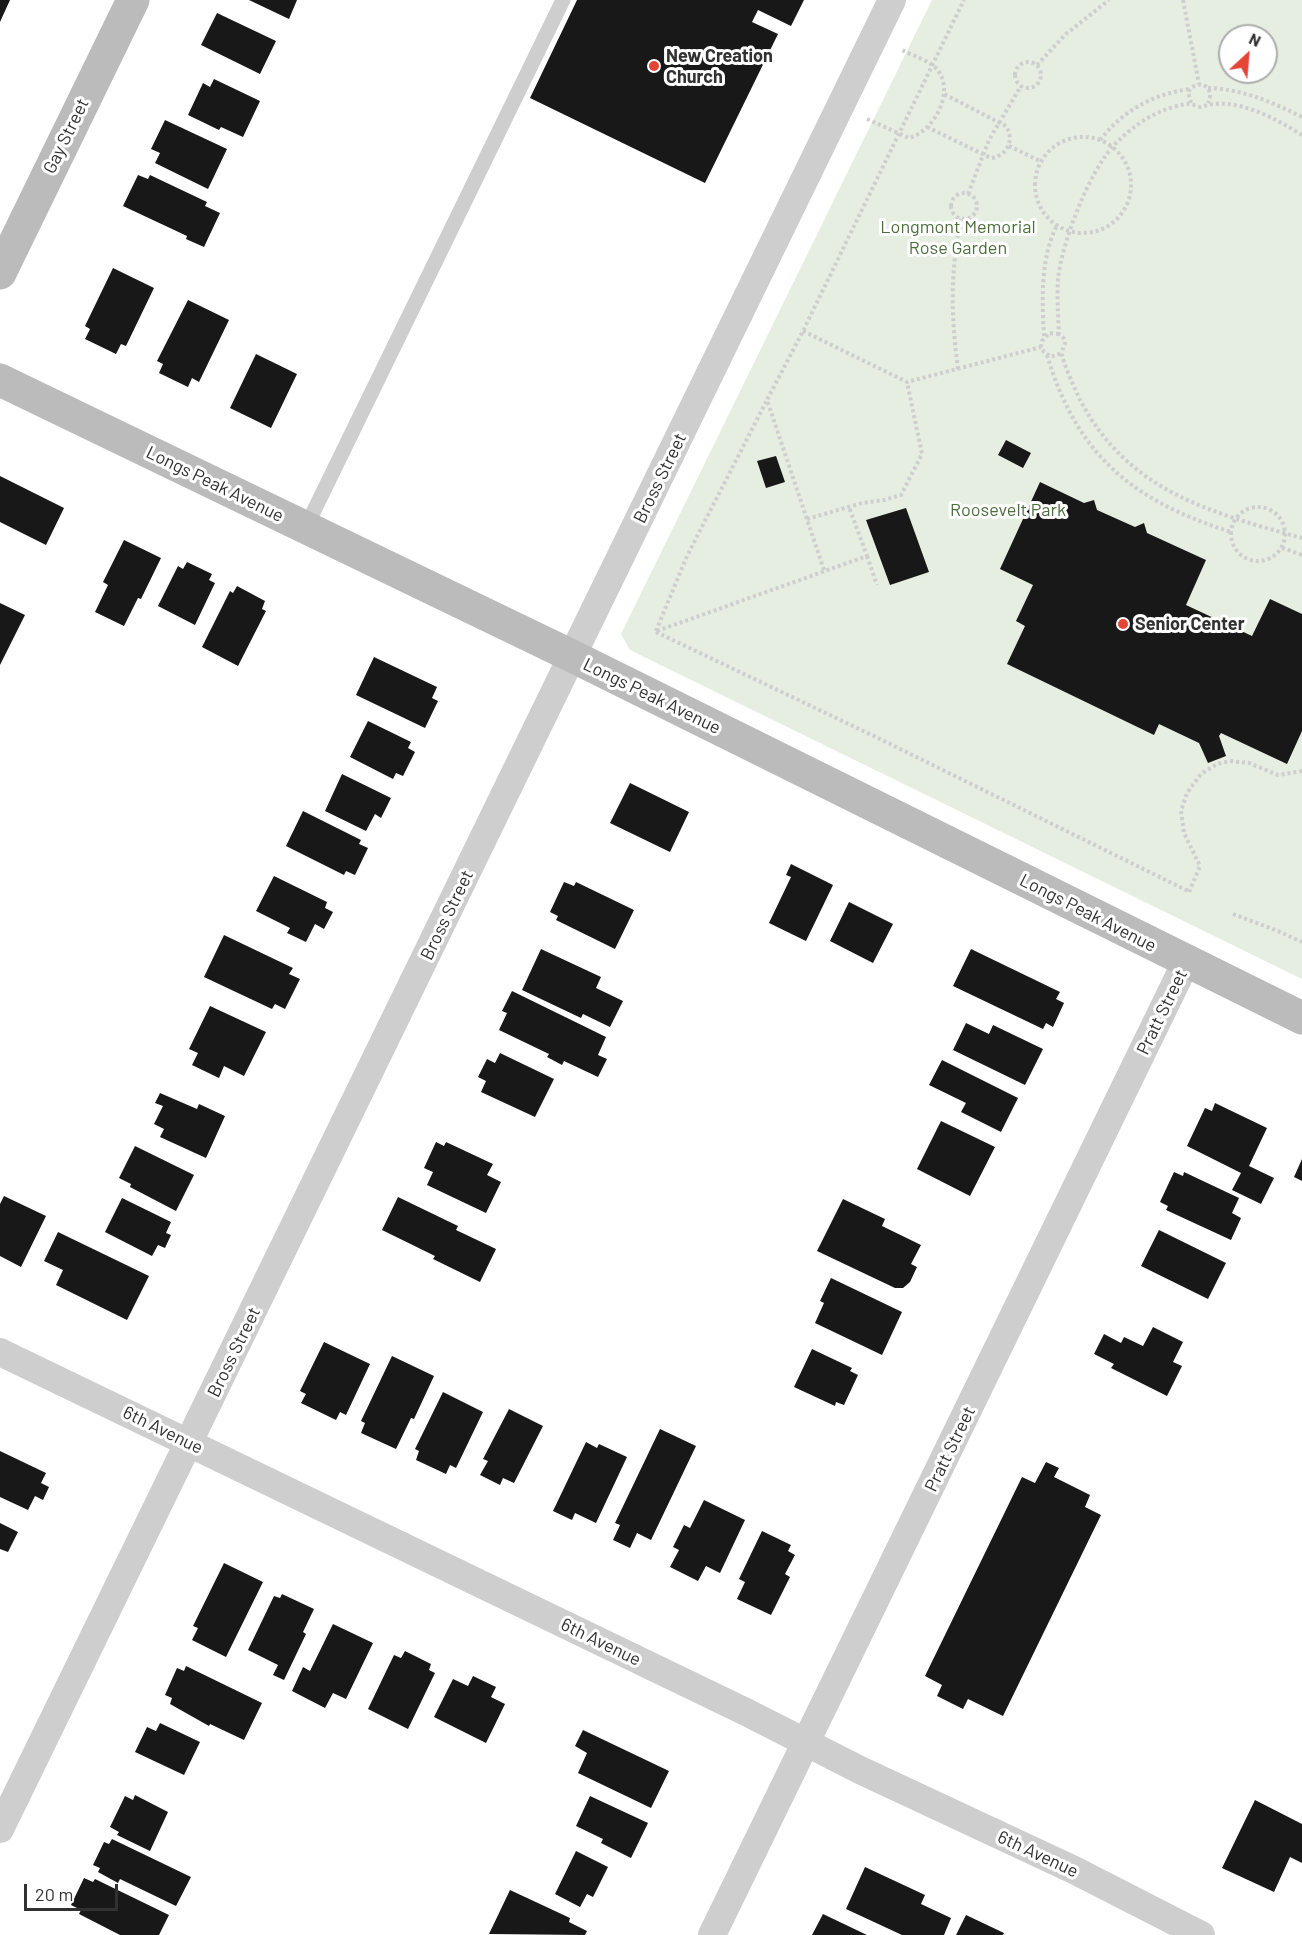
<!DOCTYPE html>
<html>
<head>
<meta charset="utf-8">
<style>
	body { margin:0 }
	#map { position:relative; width:1302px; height:1935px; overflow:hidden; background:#fff; font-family:Barlow,sans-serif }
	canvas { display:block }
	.north { position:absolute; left:1218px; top:24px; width:60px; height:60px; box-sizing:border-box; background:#fff; border:2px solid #adadad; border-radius:50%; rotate:26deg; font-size:16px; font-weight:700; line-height:24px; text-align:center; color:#313131 }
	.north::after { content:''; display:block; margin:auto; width:21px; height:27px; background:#e54537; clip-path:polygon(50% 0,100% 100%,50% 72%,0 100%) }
	.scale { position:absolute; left:24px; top:1884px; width:94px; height:27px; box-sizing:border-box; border:3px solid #313131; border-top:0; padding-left:8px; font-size:18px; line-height:21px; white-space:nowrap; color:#313131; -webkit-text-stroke:4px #fff; paint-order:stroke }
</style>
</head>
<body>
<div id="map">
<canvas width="1302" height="1935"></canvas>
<div class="north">N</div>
<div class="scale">20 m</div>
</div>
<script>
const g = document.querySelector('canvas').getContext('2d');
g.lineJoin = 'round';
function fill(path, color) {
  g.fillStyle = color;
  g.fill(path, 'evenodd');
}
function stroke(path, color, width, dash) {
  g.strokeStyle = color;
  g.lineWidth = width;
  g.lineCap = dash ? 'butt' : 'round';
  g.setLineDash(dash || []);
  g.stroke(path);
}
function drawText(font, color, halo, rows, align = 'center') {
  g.font = font + ' Barlow,sans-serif';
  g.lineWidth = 6;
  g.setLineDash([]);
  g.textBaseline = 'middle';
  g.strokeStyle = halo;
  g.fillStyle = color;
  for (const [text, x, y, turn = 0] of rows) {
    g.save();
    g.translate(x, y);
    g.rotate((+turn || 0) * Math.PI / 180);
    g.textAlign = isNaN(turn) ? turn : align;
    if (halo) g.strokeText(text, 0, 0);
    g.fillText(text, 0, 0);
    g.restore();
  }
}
const green = new Path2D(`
	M932,0H1302V979L630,650L621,634ZM1230,36H1266V72H1230Z`);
const building = new Path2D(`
	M0,0H10L0,22Z
	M249,0H297L289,19Z
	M577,0H804L791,26L758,10L752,22L778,34L705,183L530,98Z
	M217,13L276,41L260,74L201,45Z
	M214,79L260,101L243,137L221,127L219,130L188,115L203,83L210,87Z
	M165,120L227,149L208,189L155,163L160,153L151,149Z
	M138,175L148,179L150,175L207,202L205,206L220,213L204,247L186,239L187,236L123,206Z
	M113,268L154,288L126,346L121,344L116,354L85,339L90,329L85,326Z
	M188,300L229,320L199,382L192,378L188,387L159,373L163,364L157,361Z
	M256,354L297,374L271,428L230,408Z
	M1006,440L1031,453L1023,468L998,455Z
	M776,456L785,482L766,488L757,461Z
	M0,476L64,508L46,545L0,522Z
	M1040,482L1084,503L1094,500L1097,510L1135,527L1144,523L1147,533L1206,560L1186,605L1252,636L1270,599L1302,614V731L1287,764L1221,733L1219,736L1226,756L1208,763L1199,743L1159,724L1154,735L1007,664L1025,626L1016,621L1033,585L1000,569Z
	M906,508L929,572L890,585L866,520Z
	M124,540L161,558L141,599L138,598L124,626L95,612L108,585L103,582Z
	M187,562L212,574L209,580L215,583L195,625L158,606L178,566L183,569Z
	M237,586L265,601L262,609L266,611L238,666L202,647L230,591L233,593Z
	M0,603L25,615L0,665Z
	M374,657L437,687L432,698L438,701L425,728L356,695Z
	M368,721L411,742L408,748L415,752L403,776L396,773L393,779L350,757Z
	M342,774L391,798L381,818L375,814L366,831L325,811Z
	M630,783L689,812L670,852L610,823Z
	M303,811L361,840L359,844L368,848L355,875L346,871L344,875L286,846Z
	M791,864L833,885L806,941L769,923L791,877L786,875Z
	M274,876L327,902L325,908L333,912L324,929L315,924L306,942L287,933L290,928L256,911Z
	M564,882L574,886L576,882L634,910L615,949L556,920L558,916L550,912Z
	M849,902L893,924L873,963L830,941Z
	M224,935L293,968L289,974L300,979L285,1009L275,1004L272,1009L204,977Z
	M541,949L601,977L596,988L623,1001L610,1027L583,1014L581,1018L522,990Z
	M971,949L1060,992L1056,999L1064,1003L1053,1027L1046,1023L1043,1029L953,986Z
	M512,991L606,1037L598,1055L607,1059L598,1077L564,1061L562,1065L547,1057L549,1054L499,1030L507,1013L502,1011Z
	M210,1006L266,1032L244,1076L224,1066L219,1078L192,1065L198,1053L189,1049Z
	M966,1023L989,1034L993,1025L1043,1049L1025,1085L953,1050Z
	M500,1053L554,1079L535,1117L481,1092L486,1081L478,1077L487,1059L495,1063Z
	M942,1060L1018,1098L1001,1132L961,1112L966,1103L929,1085Z
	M160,1093L197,1109L199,1104L225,1116L206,1158L160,1137L164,1129L154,1124L163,1106L155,1103Z
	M1215,1103L1267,1128L1249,1166L1274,1178L1261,1204L1232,1190L1241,1173L1187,1146L1205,1108L1212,1111Z
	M941,1121L995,1147L970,1196L917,1169Z
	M436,1142L444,1146L446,1142L493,1164L487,1175L501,1182L486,1213L427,1185L433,1172L424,1168Z
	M135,1146L194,1175L176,1211L130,1187L131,1184L119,1178Z
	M1302,1159V1181L1294,1177Z
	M1174,1172L1183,1176L1184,1172L1239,1198L1232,1213L1241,1218L1231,1240L1166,1210L1168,1206L1160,1202Z
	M4,1196L46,1216L21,1267L0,1256V1204Z
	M398,1197L458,1226L456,1230L496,1249L480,1282L433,1259L435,1256L382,1230Z
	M122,1198L171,1222L166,1233L171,1235L165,1248L158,1245L152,1256L105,1232Z
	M843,1199L885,1219L882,1226L921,1245L911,1264L917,1267L910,1282L903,1288H895L817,1251Z
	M1159,1230L1226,1263L1208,1299L1141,1266Z
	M58,1232L149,1276L127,1320L56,1285L63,1270L44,1261Z
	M831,1278L902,1312L882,1355L815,1323L824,1303L820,1301Z
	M1153,1327L1183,1342L1173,1362L1182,1366L1167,1396L1111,1368L1114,1364L1094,1354L1104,1334L1121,1343L1124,1337L1143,1346Z
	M324,1342L370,1364L346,1415L340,1412L336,1420L301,1403L306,1394L300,1391Z
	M812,1349L852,1368L850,1371L858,1375L844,1405L836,1402L835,1406L794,1387Z
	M392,1356L434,1376L414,1419L411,1418L396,1449L361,1433L365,1423L361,1421Z
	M443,1392L483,1412L456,1468L450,1465L446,1474L416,1460L419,1451L415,1449Z
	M509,1409L543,1426L514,1483L503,1478L500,1485L480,1475L488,1461L483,1459Z
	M660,1429L696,1446L651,1540L637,1533L630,1548L613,1540L620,1525L615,1523Z
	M586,1442L597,1448L599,1444L627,1457L596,1523L575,1513L572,1520L553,1511Z
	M0,1451L46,1473L41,1483L49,1487L43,1500L35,1496L28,1510L0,1497Z
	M1046,1462L1059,1468L1054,1477L1090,1495L1085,1507L1101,1515L1003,1716L968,1699L963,1709L937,1696L942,1685L925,1676L1022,1477L1035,1483Z
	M704,1500L745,1520L720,1573L706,1566L698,1581L670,1567L679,1550L673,1547L684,1525L690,1528Z
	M0,1523L18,1532L8,1552L0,1549Z
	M762,1531L791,1545L788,1551L795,1555L785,1574L790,1577L771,1615L737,1599L745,1582L739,1579Z
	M224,1563L263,1582L226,1657L192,1640L198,1628L193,1626Z
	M282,1594L314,1609L303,1632L306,1634L284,1680L273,1675L278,1665L248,1650L274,1596L280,1598Z
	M333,1624L373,1643L346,1699L333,1693L325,1708L292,1691L303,1667L310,1671Z
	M405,1651L431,1664L429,1670L435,1673L408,1729L368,1709L394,1655L401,1658Z
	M186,1666L262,1703L244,1740L210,1724L209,1726L170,1704L172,1698L165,1695L177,1668L184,1671Z
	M473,1676L496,1687L491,1697L505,1704L486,1743L434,1717L453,1679L468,1686Z
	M160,1723L200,1742L184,1775L135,1752L147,1727L156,1731Z
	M583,1730L669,1771L651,1808L578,1773L587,1753L575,1746Z
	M135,1795L168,1812L150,1851L117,1835L119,1832L110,1827L125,1796L133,1800Z
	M590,1796L648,1823L631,1858L601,1843L603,1839L576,1826Z
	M1255,1800L1302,1824V1863L1290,1857L1274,1892L1222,1868Z
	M112,1839L191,1877L176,1906L120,1879L118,1883L98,1872L100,1868L93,1865L104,1842L109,1844Z
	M576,1851L608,1867L593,1897L587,1894L580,1907L555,1894Z
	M865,1867L925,1895L921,1904L951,1918L944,1935H902L846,1909Z
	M84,1878L93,1882L95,1879L169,1915L159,1935H120L79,1914L81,1910L71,1905Z
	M510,1890L570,1918L569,1922L587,1931L585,1935L489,1934Z
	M823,1914L867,1935H812Z
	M966,1915L1004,1933L1003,1935H956Z`);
const path = new Path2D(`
	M1183,0L1199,84
	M1015 75a13 13 0 1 1 26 0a13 13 0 1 1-26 0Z
	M1037,65L1066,34L1109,0
	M1208,88C1242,89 1272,102 1302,117
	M1191,103L1188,92C1198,77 1216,87 1208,103
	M867,119L909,138C933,132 954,94 939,72C932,61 913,56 902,50
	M927,127L991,158C1007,156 1015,140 1006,126L944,94
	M1302,135C1275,118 1233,95 1201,107C1197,107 1193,104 1189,104C1180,104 1170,108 1162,111C1144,118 1128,131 1114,145C1089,172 1062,242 1058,279C1057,297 1058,315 1059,334C1070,342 1063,344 1062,353C1061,359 1077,393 1080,400C1129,492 1209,512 1302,538
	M1035 185a48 48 0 1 1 96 0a48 48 0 1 1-96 0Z
	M1100,140C1124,110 1153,94 1190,89
	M1009,146L1040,161
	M951 206a13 13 0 1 1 26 0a13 13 0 1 1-26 0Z
	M968,194L989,140L1021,86
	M803,331L907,382L1041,347
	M1059,334L1049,333L1042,341L1041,347L1044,352L1051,357L1062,353
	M1044,336C1042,299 1040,260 1057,225
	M1047,355C1077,456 1133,501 1231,532
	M958,369C951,315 950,274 961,219
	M1231 534a27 27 0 1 1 54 0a27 27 0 1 1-54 0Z
	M807,519L862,503L884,500L901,495L922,454L907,382
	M1282,548L1302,555
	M867,556L877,585
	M824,570L767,400L803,331L964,0
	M656,631L687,556L767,400
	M657,631L867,556L849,507
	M656,632L878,738L1190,892
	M1189,892L1200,866L1184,833L1181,811L1187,793L1201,774L1217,764L1230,761L1249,763L1278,775L1302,771
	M1233,914L1278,931L1302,942`);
const lane = new Path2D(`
	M306,527L563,0`);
const street = new Path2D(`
	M0,1352L746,1712L860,1770L1074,1870L1201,1935
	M0,1829L892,0
	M712,1935L1186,962`);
const secondary = new Path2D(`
	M0,273L133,0
	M0,380L572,656L1302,1018`);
const markers = [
	[654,66,6,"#e54537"],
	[1123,624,6,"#e54537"]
];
const poiNames = [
	["New Creation",666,56],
	["Church",666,77],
	["Senior Center",1135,624]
];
const streetNames = [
	["Gay Street",66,136,-64],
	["Bross Street",660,478,-64],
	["Longs Peak Avenue",215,484,26],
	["Longs Peak Avenue",652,696,26],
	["Longs Peak Avenue",1088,913,27],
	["Bross Street",447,915,-64],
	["Pratt Street",1162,1012,-64],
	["Bross Street",234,1352,-64],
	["6th Avenue",163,1430,26],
	["Pratt Street",950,1449,-64],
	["6th Avenue",601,1642,26],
	["6th Avenue",1038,1854,25]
];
const parkNames = [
	["Longmont Memorial",958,227],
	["Rose Garden",958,248],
	["Roosevelt Park",1008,510]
];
fill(green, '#e5eee0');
fill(building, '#181818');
stroke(path, '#cecece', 4, [3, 3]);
stroke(lane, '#cecece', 15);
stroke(street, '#cecece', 28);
stroke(secondary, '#bbb', 33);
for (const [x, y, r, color] of markers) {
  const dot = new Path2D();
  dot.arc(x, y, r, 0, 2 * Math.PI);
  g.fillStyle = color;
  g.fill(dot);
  stroke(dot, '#fff', 2);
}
drawText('bold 18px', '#313131', '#fff', poiNames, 'left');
drawText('18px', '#313131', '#fff', streetNames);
drawText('18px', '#4d6e3e', '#fff', parkNames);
</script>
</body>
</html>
